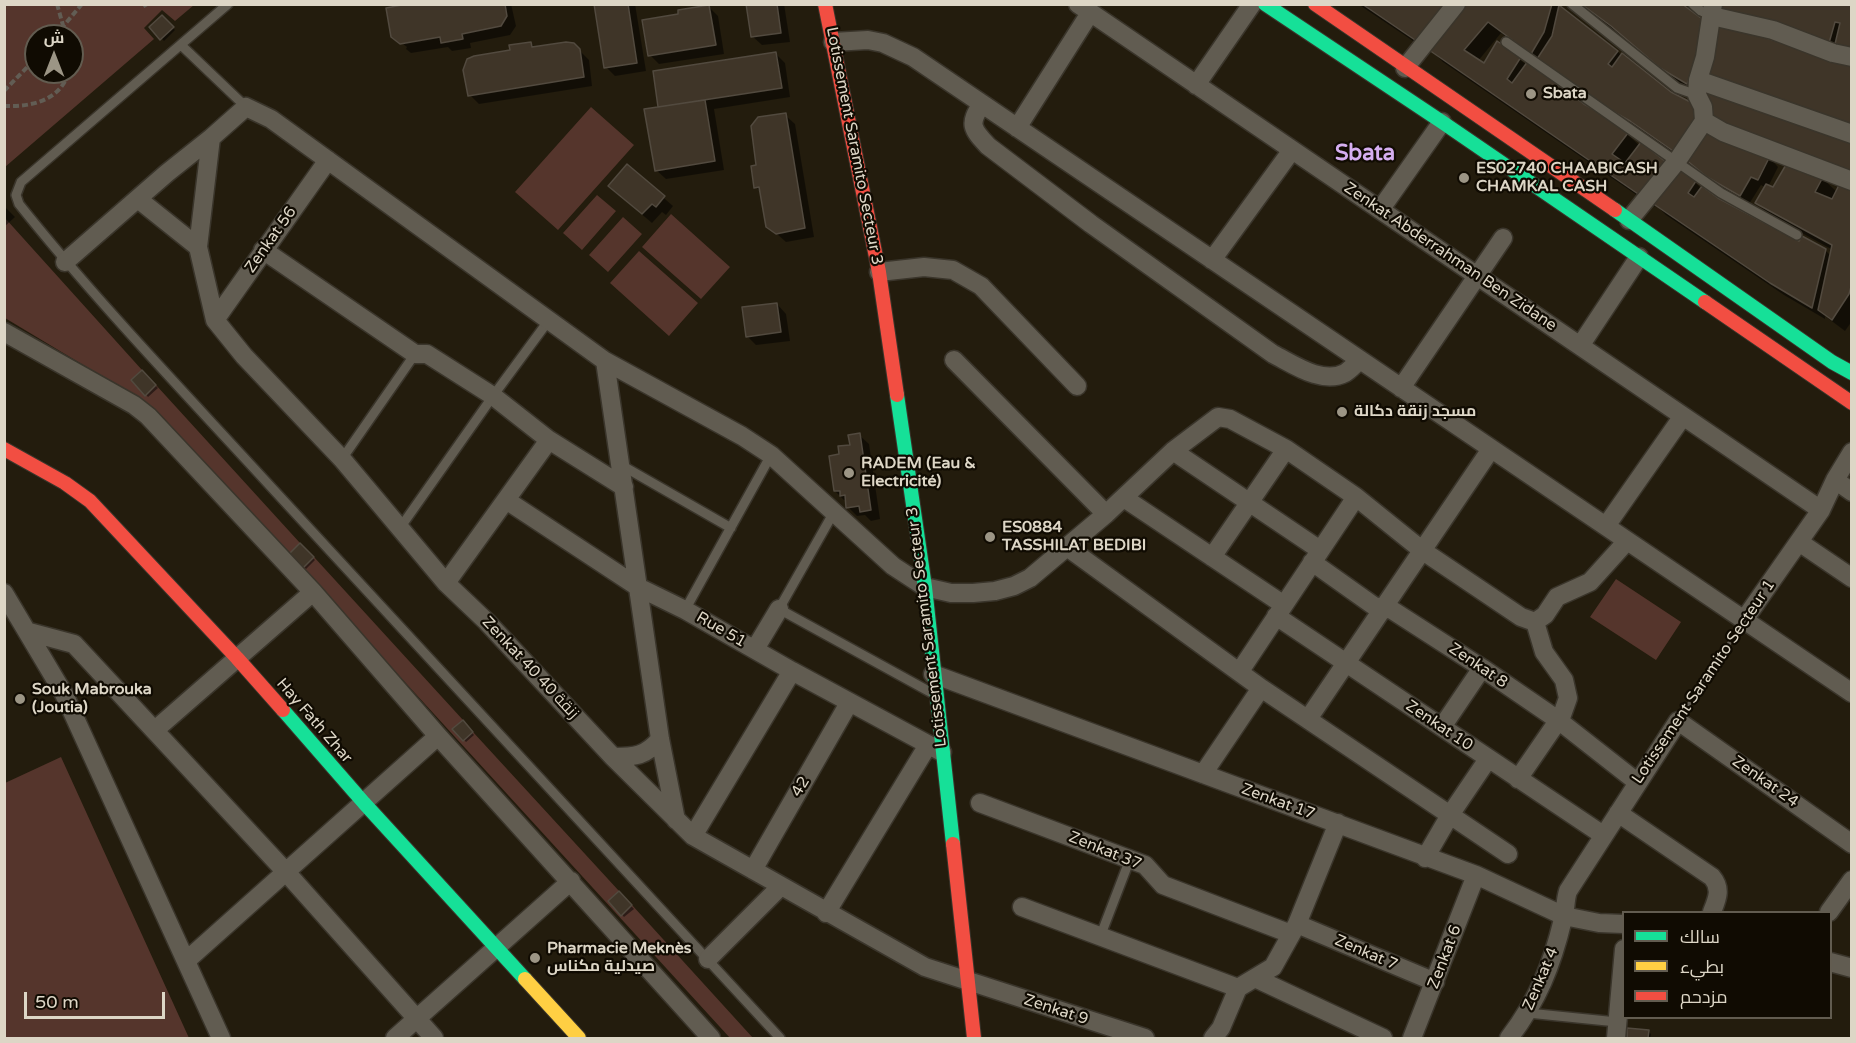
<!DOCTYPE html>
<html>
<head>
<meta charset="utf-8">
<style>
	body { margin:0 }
	#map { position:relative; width:1856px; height:1043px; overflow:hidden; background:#231c0d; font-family:"Varela Round",Cairo,sans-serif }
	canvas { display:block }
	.frame { position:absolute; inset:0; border:6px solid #ddd6c6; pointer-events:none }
	.legend { position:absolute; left:1622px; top:911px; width:210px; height:108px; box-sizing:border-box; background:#100b02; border:2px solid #625c50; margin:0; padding:8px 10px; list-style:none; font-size:18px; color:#ddd6c6 }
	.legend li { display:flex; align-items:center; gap:12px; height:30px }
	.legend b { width:30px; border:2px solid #625c50 }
	.north { position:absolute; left:24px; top:24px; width:60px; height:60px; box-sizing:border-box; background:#100b02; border:2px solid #625c50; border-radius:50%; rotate:0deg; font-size:16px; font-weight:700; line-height:24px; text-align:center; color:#ddd6c6 }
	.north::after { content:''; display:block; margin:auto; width:21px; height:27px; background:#9c9585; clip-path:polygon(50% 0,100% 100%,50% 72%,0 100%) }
	.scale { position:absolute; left:24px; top:992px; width:141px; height:27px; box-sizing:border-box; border:3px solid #ddd6c6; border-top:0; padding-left:8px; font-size:18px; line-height:21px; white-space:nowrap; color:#ddd6c6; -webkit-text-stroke:4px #100b02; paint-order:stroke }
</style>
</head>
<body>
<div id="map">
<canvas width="1856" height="1043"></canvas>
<div class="frame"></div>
<ul class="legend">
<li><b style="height:8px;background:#16e098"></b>سالك</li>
<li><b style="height:8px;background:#ffcf43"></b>بطيء</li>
<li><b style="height:8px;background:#f24e42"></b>مزدحم</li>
</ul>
<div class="north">ش</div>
<div class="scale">50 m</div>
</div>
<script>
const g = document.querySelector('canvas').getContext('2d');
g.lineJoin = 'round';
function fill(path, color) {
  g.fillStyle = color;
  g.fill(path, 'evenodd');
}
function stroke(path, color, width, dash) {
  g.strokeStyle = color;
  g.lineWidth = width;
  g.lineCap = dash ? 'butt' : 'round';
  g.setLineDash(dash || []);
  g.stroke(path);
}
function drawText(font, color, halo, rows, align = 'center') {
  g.font = font + ' "Varela Round",Cairo,sans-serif';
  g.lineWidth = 4.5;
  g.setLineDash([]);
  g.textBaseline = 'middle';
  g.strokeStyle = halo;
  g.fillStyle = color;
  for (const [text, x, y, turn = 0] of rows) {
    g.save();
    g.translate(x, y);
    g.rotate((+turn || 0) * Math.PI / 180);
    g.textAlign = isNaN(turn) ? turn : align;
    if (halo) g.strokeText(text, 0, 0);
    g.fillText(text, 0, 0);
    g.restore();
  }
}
const green = new Path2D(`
	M4,5L5,4L194,5L175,21L162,10L144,28L154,39L5,167ZM36,36H72V72H36Z
	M591,107L634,145L558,230L515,192Z
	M597,195L616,211L582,250L563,233Z
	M671,214L730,267L701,299L642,247Z
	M623,217L642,234L608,272L589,255Z
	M5,218L142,370L131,380L144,395L156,385L300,543L289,554L303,568L314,557L463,720L453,729L462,740L473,732L619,891L608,901L621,915L632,905L753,1038H730L159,413L148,404L5,318Z
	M639,251L698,303L669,336L610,283Z
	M1616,579L1681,622L1656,660L1590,617Z
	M61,757L189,1038H5V783Z`);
const shadow = new Path2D(`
	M416,4H511L516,26L510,35L470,43L471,48L452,51L448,47L411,53L406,49L407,47L399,41V43L392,37Z
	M596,4H635L646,71L615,76L606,67Z
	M747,4H784L790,42L762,45L752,36Z
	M1358,4H1557L1670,93L1769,157L1778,167L1768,187L1773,189L1822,178L1837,192L1852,190V321L1845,331L1825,316V319L1784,295L1666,215L1656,205L1654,207L1443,62L1432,51L1431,53ZM1501,33L1613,115L1644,133L1689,164L1690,162L1718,186L1749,204L1761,185L1766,188L1757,203L1769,215L1833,250L1831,256L1825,250L1800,243L1702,189L1695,182L1640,146L1627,134L1583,106L1497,43L1484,65L1478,61Z
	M1578,4H1681L1699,95L1674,80L1625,38Z
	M1702,4H1852V57L1716,15Z
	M709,7L718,16L724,54L659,64L650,55L680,15Z
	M162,17L175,30L164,41L151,27Z
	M531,43L535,48L574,45L589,60L592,86L479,104L470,95L511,52Z
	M776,54L785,63L790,97L714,109L724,170L666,179L656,170L660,108Z
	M785,115L795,124L814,237L786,242L768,226L762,193L756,187Z
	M627,166L673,206L666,215L662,212L652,223L619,195Z
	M4,206L15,217L4,227Z
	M777,304L786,314L790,341L756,345L747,336Z
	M142,372L158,388L148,397L133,380Z
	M859,435L869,444L880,519L871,521L865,515L857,516L848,507L847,500H844L835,491L841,456Z
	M300,545L315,560L306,569L291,554Z
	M463,722L474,735L466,742L454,729Z
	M619,893L634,909L624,917L610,901Z
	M1629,1030L1648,1031L1651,1034L1650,1038H1628Z`);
const building = new Path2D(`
	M407,4H505L507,16L501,26L462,34L463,39L441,43L440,37L400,44L391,37L386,8Z
	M594,4H628L637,63L604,68Z
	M746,4H777L781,33L751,37Z
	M1362,4H1448L1418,42Z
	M1462,4H1552L1544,32L1531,54L1488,22L1464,50L1484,63L1497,41L1521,57L1507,79L1512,83L1528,61L1584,104L1615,121L1628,133L1612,154L1625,163L1641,142L1666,162L1641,196L1429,50Z
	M1581,4H1682L1705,21L1695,66L1687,84L1660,68L1611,26Z
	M1719,4H1852V49L1835,44L1840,23L1835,22L1829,43L1719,10Z
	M709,5L716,45L648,56L642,20L678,14V10Z
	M1559,5L1618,51L1608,64L1612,67L1622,53L1671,92L1700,107L1693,128L1676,153L1630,121L1598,103L1537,59L1552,36Z
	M162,15L174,27L160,40L149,27Z
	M1718,24L1852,63V127L1705,76Z
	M531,42L532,47L566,42L574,43L580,49L584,77L468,96L463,70L467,59L474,56L510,50L509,45Z
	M776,52L782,88L658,107L653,71Z
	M1703,87L1852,141V176L1709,118Z
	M705,100L715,161L655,171L644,109Z
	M786,113L805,228L776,234L766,227L759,187L754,188L751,166L756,165L751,126L758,117Z
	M1707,128L1770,156L1758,180L1751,177L1740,196L1707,177L1685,159Z
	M1787,163L1823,177L1815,192L1832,199L1840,183L1852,188V283L1849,294L1832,320L1818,310L1832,245L1755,203L1766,184L1773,187Z
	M627,164L665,196L656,207L652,204L642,214L608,186Z
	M1678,169L1696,181L1688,193L1694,197L1702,186L1718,198L1799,241L1802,236L1826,249L1812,308L1770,283L1652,203Z
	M777,303L781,332L746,337L742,307Z
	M142,370L156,385L145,396L131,380Z
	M860,433L871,510L860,512L859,506L846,508L845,495L840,496V491H834L829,456L839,454L838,446L850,445L848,435Z
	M300,543L314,557L303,568L289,554Z
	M463,720L473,732L463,741L452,729Z
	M619,891L632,905L621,916L608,901Z
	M1627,1028L1649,1030L1648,1038H1627Z`);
const path = new Path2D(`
	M57,4L66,36
	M144,4L146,7
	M55,36L82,4
	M4,91L36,58
	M4,106C31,107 60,101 69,72
	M1687,707L1736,633`);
const lane = new Path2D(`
	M228,4L21,182L16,195L19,204C98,303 186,394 272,488C440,672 612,854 780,1038
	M1572,4L1677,88L1697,95
	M1693,4L1701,11L1712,16
	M1506,42L1721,193L1797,235
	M181,45L246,107
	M342,459L415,354
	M621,465L731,528
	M834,512L779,609L932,693
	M400,528L493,396L549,320
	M685,610L771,455
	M1100,937L1130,859
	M1528,1013L1617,1022`);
const street = new Path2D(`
	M1078,4L1821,510
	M1712,16L1773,30L1833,53L1852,57
	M833,42L868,40L883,43L913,57L1852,693
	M1405,68L1456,4
	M1698,80L1852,134
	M1196,85L1252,4
	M982,104C968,124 972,129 988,146L1091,224L1273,354C1293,364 1322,385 1345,373C1350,370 1355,364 1360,360
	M1704,121L1723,132L1852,181
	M1017,128L1090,13
	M138,199L198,247
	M1380,210L1442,122
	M1629,220L1677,161L1704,121L1703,107L1697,95L1698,80L1705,57L1713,4
	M263,250L415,354H427L493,396L549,440L624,487
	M1212,260L1292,150
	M65,262L167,173L211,138
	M879,272L924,267L953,270L981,286L1077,386
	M215,320L328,160
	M4,332L134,405L148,416L313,592L438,736L711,1038
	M1580,346L1639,257
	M954,360L1106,514
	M605,361L660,739L676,820
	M1401,388L1503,238
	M1173,451L1320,550
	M1835,480L1852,492
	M1124,498L1284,605
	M506,500L638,587L685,610L792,671L942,752
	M1606,526L1683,416
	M1799,542L1852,578
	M1067,547L1261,688L1508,854
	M1212,557L1286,449
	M1312,562L1374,606L1392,610L1482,668L1558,720L1637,782
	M446,583L549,440
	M4,593L64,694L221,1038
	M1276,616L1603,835
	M1744,620L1821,510L1835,480L1852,452
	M29,632L74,644L286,872L434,1038
	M755,649L779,609
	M1240,671L1356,497
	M933,674L1476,875L1564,916L1599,923L1624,924
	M1308,719L1491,449
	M1442,727L1482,668
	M155,730L313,592
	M613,757C635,757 646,756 660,739
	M1203,774L1261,688
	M1518,779L1562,715L1568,698L1564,680L1544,652L1535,622
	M980,803L1145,865L1163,885L1291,934
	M1618,813L1712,877C1722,889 1717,899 1712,912
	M693,836L792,671
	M1425,858L1450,815L1488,759
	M753,870L849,703
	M1022,907L1238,988
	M1829,912L1852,880
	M826,913L928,745
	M1297,924L1435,982
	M708,959L781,886
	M186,961L438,736
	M1830,962L1852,968
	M1255,978L1383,1038
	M395,1038L571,881
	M1145,1038L925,967L693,836L613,757L487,622L446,583L342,459L244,356L215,320L198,247L211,138L246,107L271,119L605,361L742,436L771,455L893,566L925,587L951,593H973L995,591L1014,586L1030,578L1106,514L1173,451L1218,417L1230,419L1286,449L1356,497L1423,551L1521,617L1535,622L1545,615L1557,597L1590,582L1627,541
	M1213,1038L1221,1028L1238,988L1273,967L1297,924L1338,823
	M1412,1038L1476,875
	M1509,1038C1538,1000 1552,965 1563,919C1566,909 1565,900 1568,891L1678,721L1852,844
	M1616,1038L1624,949`);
const fast = new Path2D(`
	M1265,4L1442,122L1705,302
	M1615,210L1832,362L1852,373
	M897,395L925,587L953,844
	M283,710L364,803L525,979`);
const slow = new Path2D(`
	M525,979L579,1038`);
const jam = new Path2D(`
	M825,4L879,272L897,395
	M1315,4L1615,210
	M1705,302L1852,403
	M4,449L65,483L90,501L237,658L283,710
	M953,844L974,1038`);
const markers = [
	[1531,94,6,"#9c9585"],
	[1464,178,6,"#9c9585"],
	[1342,412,6,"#9c9585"],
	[849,473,6,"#9c9585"],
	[990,537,6,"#9c9585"],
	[20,699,6,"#9c9585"],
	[535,958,6,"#9c9585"]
];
const poiNames = [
	["Sbata",1543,94],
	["ES02740 CHAABICASH",1476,169],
	["CHAMKAL CASH",1476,187],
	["مسجد زنقة دكالة",1354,412],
	["RADEM (Eau &",861,464],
	["Electricité)",861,482],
	["ES0884",1002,528],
	["TASSHILAT BEDIBI",1002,546],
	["Souk Mabrouka",32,690],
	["(Joutia)",32,708],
	["Pharmacie Meknès",547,949],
	["صيدلية مكناس",547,967]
];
const streetNames = [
	["Lotissement Saramito Secteur 3",854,146,79],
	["Zenkat 56",271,240,-55],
	["Zenkat Abderrahman Ben Zidane",1450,257,34],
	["Lotissement Saramito Secteur 3",927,627,-97],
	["Rue 51",721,630,30],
	["Zenkat 8",1478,666,34],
	["Zenkat 40 زنقة 40",530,668,47],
	["Lotissement Saramito Secteur 1",1704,682,-56],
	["Hay Fath Zhar",314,721,49],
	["Zenkat 10",1439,726,34],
	["Zenkat 24",1765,782,35],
	["42",801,787,-60],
	["Zenkat 17",1278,802,20],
	["Zenkat 37",1105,851,22],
	["Zenkat 7",1366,953,23],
	["Zenkat 6",1445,957,-69],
	["Zenkat 4",1541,979,-67],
	["Zenkat 9",1056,1010,18]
];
const districtNames = [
	["Sbata",1365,154]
];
fill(green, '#55352c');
fill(shadow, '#0007');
fill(building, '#3f3528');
stroke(building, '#524a3f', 1.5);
stroke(lane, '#3a352b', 12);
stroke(street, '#3a352b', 21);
stroke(fast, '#3a352b', 16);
stroke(slow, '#3a352b', 16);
stroke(jam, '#3a352b', 16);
stroke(path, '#625d54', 4, [6, 3]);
stroke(lane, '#615c51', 9);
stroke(street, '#615c51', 18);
stroke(fast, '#16e098', 14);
stroke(slow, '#ffcf43', 14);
stroke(jam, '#f24e42', 14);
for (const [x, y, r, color] of markers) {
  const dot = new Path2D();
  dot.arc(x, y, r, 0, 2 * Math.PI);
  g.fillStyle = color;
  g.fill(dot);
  stroke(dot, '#100b02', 2);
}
drawText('bold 16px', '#ddd6c6', '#100b02', poiNames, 'left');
drawText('16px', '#ddd6c6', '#100b02', streetNames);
drawText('bold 22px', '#d5aef0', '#100b02', districtNames);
</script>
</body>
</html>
